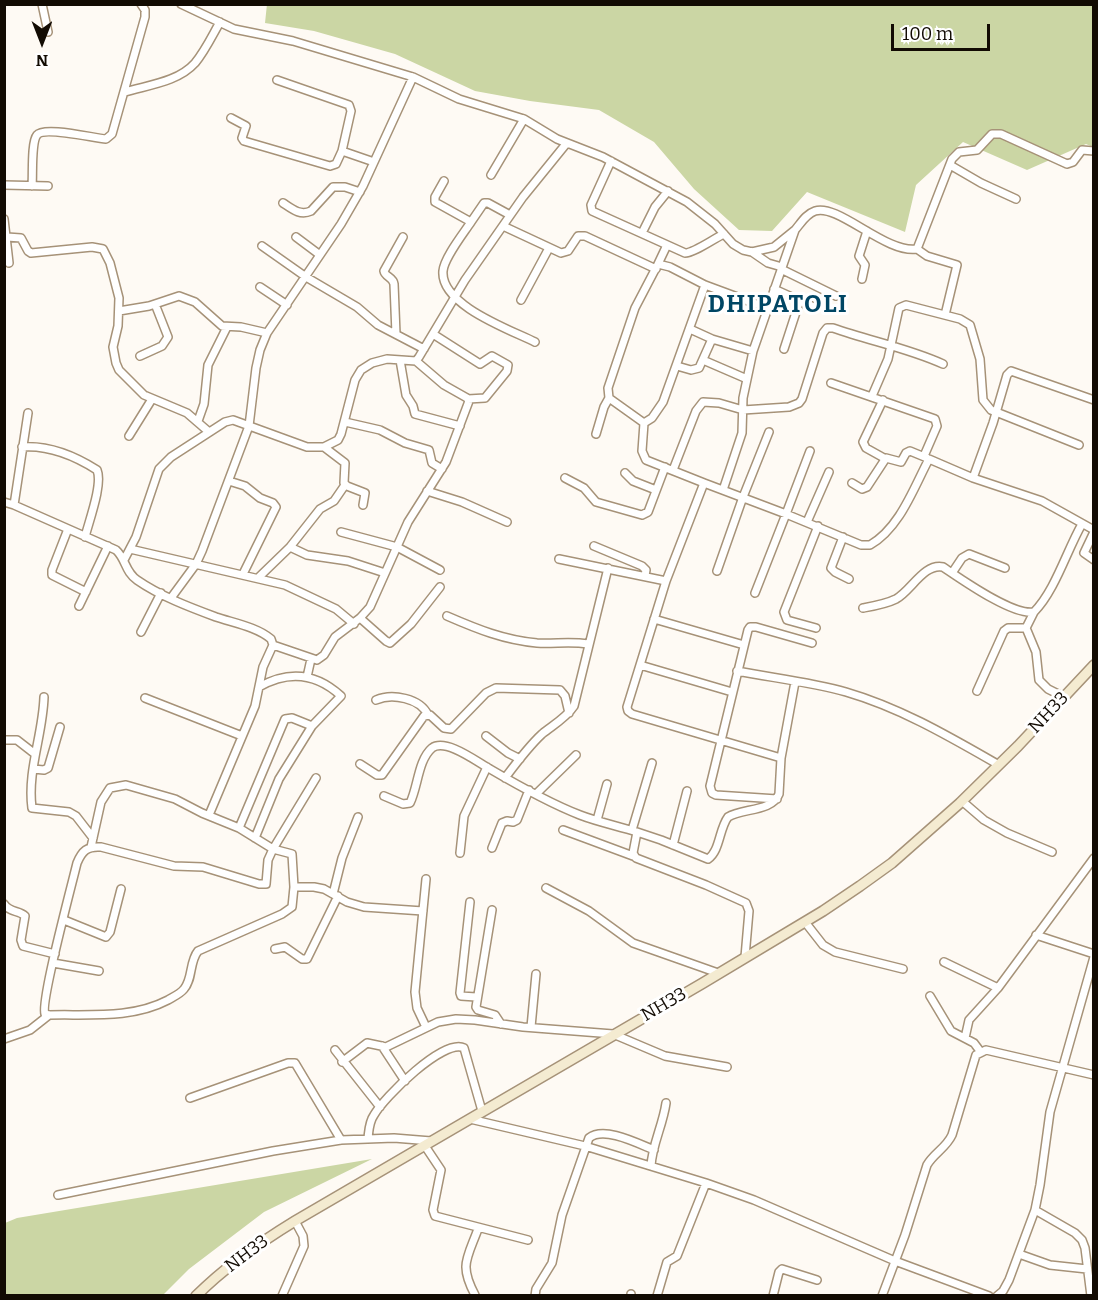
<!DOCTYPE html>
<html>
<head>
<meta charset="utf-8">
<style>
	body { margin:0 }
	#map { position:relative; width:1098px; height:1300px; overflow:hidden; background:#fefaf4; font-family:Bitter,serif }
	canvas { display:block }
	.frame { position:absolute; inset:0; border:6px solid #120b03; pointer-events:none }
	.north { position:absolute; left:12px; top:12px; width:60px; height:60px; -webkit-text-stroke:4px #fff; paint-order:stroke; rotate:180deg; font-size:16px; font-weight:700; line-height:24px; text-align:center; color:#120b03 }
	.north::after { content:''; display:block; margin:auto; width:21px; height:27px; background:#120b03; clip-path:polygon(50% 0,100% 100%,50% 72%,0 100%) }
	.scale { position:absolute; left:891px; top:24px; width:99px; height:27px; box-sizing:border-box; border:3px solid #120b03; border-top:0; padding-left:8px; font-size:18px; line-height:21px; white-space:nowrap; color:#120b03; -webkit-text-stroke:4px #fff; paint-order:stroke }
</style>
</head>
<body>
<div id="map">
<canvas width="1098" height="1300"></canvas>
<div class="frame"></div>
<div class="north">N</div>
<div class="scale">100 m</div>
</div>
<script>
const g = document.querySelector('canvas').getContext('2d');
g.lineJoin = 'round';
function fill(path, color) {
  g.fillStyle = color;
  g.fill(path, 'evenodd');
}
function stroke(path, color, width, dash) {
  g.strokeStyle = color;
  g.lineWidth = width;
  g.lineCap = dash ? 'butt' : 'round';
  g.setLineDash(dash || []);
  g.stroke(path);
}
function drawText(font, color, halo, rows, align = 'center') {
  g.font = font + ' Bitter,serif';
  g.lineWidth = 6;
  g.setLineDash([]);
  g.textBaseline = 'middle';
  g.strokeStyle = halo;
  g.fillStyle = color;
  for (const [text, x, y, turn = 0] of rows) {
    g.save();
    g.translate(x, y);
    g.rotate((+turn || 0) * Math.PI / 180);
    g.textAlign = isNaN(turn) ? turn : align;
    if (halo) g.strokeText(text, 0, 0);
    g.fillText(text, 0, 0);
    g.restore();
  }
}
const green = new Path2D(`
	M267,4L1093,5V147L1086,144L1027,170L963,142L916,185L905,232L807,192L772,231L739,230L694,189L654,142L599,110L530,101L475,91L395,54L314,31L265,23Z
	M372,1159L264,1212L189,1269L163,1295H5V1223L17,1218Z`);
const minor = new Path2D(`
	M42,4L48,32
	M181,4L234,29L293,41L413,77L459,99L524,119L557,139L603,157L687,202L715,224L733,244L743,250L752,252L774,247L795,230
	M277,80L349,105L351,111L342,151
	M125,92C148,85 178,82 195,63C205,51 212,36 220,22
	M231,118L246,126L242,138L244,141L330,166L336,164L342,151L374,162
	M611,161L591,205L592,211L685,253C694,253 713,239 724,234
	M950,165L981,183L1016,199
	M491,175L524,119
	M444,181L435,197V202L471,222L484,203H488L510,215
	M4,185L48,186
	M32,186C33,175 31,142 37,135C44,126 93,138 106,139L112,134L145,17V10L141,4
	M283,203C292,209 300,216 311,211L333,187H345L360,192
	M4,219L9,263
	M471,222C463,234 444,258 443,271C440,305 511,330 535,342
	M503,226L561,253L568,251L578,236H585L656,269
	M642,233L655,207L668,191
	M7,237L21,238L28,251L31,253L92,247L103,249L110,263L119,298L118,326L113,347L116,363L119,370L144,395L187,413L209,432
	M296,237L320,255
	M262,246L306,277L357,307L378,325L424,349
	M917,249L927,256L957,265L945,315
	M752,252L768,263L782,267
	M658,264L667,245
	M781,269L836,296
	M862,279L865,265L859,256L867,231
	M260,287L287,305
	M774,289L816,308
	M521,300L549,248
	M119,311L149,306L179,296L195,302L222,326L241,327L267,333
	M690,329L712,339L753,351
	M396,334L394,284C393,277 385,277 384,271L403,237
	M433,334L480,364L492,356L508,365L507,371L485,398L468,399
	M784,349L800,300
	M140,356L162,346L168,337L155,304
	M400,360L406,395L413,406L415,414L460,426
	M703,360L747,379
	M677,366L691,370L699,368L712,339
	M831,383L935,419L937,426L924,456
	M872,396L888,359L899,308L906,305L960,319L970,325L980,359L983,400L991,410L1079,445
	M883,400L863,442L866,448L884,458
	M28,413L14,505L116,550C126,559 125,572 137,580C160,596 189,607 216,617C234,623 257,627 271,639L273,645L263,667L255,706L209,815
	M198,421L204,404L208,365L227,327
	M345,422L380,430L405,443L429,450L432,463L442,469
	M644,423L652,418L663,402L705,285
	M596,434L604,407L609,398
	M129,436L152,399
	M22,447C49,445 75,456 97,470C103,484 89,521 85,537
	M324,447L345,463L344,483L347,486L365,493L363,505
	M673,470L696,411L703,402L719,403L743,410L789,407L799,403L802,399L823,333L827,328H833C870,341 908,348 943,364
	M625,473L633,481L656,490
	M565,478L584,488L596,502L642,515L648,512L665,467
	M973,478L993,423L1007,375L1011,371L1094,400
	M229,481L245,486L260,498L273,503L276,507L243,574
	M704,483L646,460L642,451L644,423L609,398L608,388L635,308L658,264L670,267L705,285L767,308
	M852,483L862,489L867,487L886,458L901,462L906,453L910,451L927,458
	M723,490L742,433L743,398L753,351L795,230C801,223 806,214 815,211C838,203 886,254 917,249L952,159L959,152L977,150L992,134H1001L1067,164L1073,162L1082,150L1094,151
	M427,491L462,502L507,522
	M4,502L14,505
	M807,522L829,472
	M68,529L52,570V575L86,592
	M341,532L397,547L440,570
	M1094,532L1084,553L1094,560
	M843,537L831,568L835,572L849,579
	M594,546L642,566L646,570L645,576
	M290,547L307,555L348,561L385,573
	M130,549L285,585L336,609L354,624
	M559,559L666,581
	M124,560L136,537L159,469L171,457L225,422L233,420L307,447H324L338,440L341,434L355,380L361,370L372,363L387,359L416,361L419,357L465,280L523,197L566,144
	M717,571L743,497L769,432
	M952,573L962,558L969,554L1005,568
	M258,578L290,547L320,509L334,501L345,485
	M755,593L786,514L861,545H870C900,528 914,487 929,459L973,478L1042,501L1094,530
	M171,598L196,564L202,551L249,426L256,368L260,350L267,333L341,224L363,186L413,77
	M79,606L108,546
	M863,608C874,606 886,604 896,599C911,591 924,563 943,567C961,579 1013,616 1034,612C1055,591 1067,550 1082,524
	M447,616C477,629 504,640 537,643C555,644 570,641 588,644
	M360,618L386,641L390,643L411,624L440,587
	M654,619L744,645
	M816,628L787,620L784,612L818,526
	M1026,628L1036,652L1039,680L1048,689L1064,697
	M141,632L161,593
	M273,645L317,660L324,655L335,637L360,618L370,607L408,522L446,462L469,401L467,398L444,385L416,361
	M640,665L732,692
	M737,671C773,678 811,682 846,692C901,708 950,737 999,765
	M307,677L311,659
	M977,691L1004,631L1008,628H1026L1034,612
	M44,697C43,734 27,771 32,808L69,812L76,816L93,838
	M145,698L242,736
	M376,700C392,693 420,698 428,715
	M486,736L508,753L520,759
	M4,740H17L35,754
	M781,758L632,714L628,711L627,707L666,581L704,483L786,514L810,451
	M360,764L377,775H382L424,716L430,715L444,728L451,729L486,693L496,688L560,690L565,696L569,713
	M33,769L44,770L48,768L60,727
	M505,778C517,762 528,747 542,734C553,725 566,718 574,706L608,568
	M536,794L576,755
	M384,796L403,804L410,803C418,787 418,760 432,748C446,738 477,762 490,769C519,786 549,803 580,815C598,822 618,826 637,832L633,853L636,858L706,885L746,903L749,911L745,957
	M777,799L716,795L712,793L710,786L748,630L750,627H756L812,643
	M962,801L984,820L1007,833L1052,852
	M597,820L607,784
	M239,828L285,719L292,718L312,726L341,696C316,673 289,670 259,687
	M563,830L633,856
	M632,830L652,763
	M637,832L661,840L708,859C720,851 719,829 728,817C742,808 772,812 779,794L781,758L795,682
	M255,838L279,779L312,726
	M673,845L687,791
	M91,847L101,802L110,788L126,785L175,799L202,813L239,828L273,849L292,854L294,887L292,907L282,914L198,951C189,962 193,979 184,989C180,994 173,997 168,1000C132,1019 89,1014 49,1015L45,1014C40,1003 72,884 77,863C82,851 87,846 101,847L174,866L203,867L259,884H266L268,860L273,849L316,778
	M492,848L502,823L507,821L513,822L517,820L529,790
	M460,853L464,816L487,767
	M294,887H314L324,889L347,902L364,907L423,911
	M546,888L589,911L633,943L718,973
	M333,894L342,858L358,817
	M470,902L460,993L461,996L476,997
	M4,904C10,913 19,910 25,916L21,940L23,946L55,954
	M492,910L476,1007L478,1010L495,1015L501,1024
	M64,920L106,937L110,932L121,889
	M805,922L823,945L835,952L903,969
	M1036,935L1094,954
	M275,949L285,947L302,959H307L338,896
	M944,962L998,988
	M53,963L99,971
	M930,996L951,1031L974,1043L980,1051
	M426,1027L417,1008L415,992L426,879
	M531,1027L536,974
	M965,1038L969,1020L998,988L1094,858
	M4,1039L30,1030L49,1015
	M382,1046L405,1081
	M335,1050L380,1107
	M342,1062L367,1043L386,1047L438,1022L456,1019L475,1020L523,1027L613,1034L665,1056L727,1067
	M190,1098L288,1063H295L341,1140
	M470,1119L585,1146L706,1183L754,1200L895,1261L989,1296
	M368,1138C369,1130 369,1122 374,1115C384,1097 444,1038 464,1048L482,1111
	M425,1146L441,1170L433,1210L435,1216L528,1240
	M651,1166C652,1145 663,1125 666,1103
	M58,1195L273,1151L341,1140L394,1138L431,1141
	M1035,1210L1075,1233L1082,1240L1085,1248L1091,1296
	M1019,1254L1050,1265L1087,1269
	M475,1295C459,1265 467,1259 478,1229
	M282,1296L304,1246L303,1236L295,1221
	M535,1296L536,1289L552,1263L562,1215L589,1138C604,1126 637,1143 654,1150
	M631,1296V1294
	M657,1296L667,1262L677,1256L706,1183
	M773,1296L779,1272L782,1269L817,1280
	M882,1296L905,1235L927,1165C934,1153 946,1148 952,1135L976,1055L986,1050L1094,1075
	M997,1296L1003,1291L1009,1280L1035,1210L1040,1185L1050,1112L1094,957`);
const secondary = new Path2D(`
	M196,1296C226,1266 259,1243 295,1221L703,983L823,911L860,886L892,863L960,803L1018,746L1094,665`);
const streetNames = [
	["NH33",1049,713,-47],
	["NH33",664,1005,-30],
	["NH33",247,1254,-37]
];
const districtNames = [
	["DHIPATOLI",778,305]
];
fill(green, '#cbd6a4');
stroke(minor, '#a69278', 10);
stroke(secondary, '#a69278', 12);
stroke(minor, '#fff', 7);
stroke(secondary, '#f4ebd1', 9);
drawText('18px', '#120b03', '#fff', streetNames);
g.letterSpacing = '1.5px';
drawText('bold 24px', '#004664', '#fff', districtNames);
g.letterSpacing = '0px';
</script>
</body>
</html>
